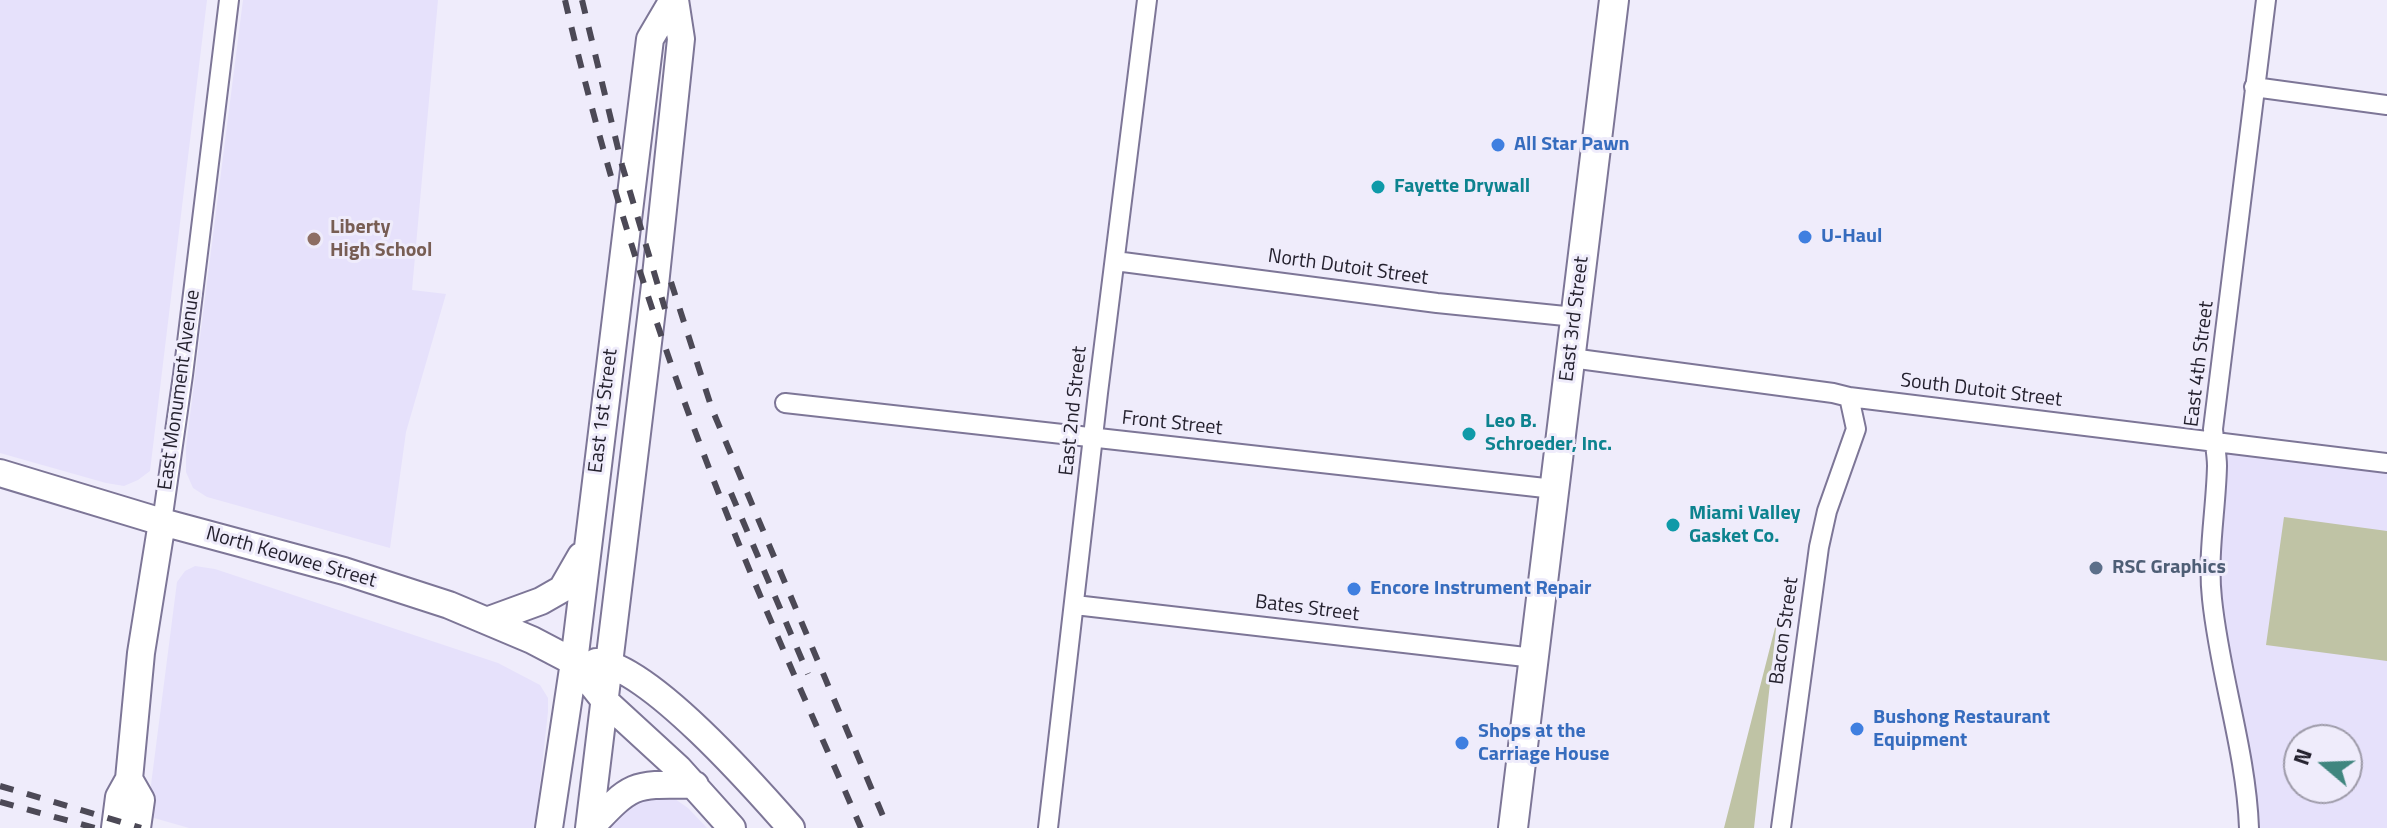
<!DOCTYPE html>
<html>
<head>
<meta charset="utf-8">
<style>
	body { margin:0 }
	#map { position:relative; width:2387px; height:828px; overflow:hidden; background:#efecfb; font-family:"Titillium Web",sans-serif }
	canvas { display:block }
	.north { position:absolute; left:2283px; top:724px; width:80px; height:80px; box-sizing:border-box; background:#efecfb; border:2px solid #9e9ba9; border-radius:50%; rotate:289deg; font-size:22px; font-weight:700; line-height:32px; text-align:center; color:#24212e }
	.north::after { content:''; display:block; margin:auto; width:28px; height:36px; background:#40867f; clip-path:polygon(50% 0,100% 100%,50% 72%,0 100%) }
</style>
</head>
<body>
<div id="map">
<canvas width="2387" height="828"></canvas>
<div class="north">N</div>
</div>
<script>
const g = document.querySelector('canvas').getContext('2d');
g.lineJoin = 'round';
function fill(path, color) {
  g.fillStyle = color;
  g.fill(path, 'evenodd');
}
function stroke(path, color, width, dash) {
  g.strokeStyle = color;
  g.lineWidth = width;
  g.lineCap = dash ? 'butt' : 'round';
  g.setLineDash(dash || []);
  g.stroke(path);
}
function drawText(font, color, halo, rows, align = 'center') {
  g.font = font + ' "Titillium Web",sans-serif';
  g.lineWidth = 6;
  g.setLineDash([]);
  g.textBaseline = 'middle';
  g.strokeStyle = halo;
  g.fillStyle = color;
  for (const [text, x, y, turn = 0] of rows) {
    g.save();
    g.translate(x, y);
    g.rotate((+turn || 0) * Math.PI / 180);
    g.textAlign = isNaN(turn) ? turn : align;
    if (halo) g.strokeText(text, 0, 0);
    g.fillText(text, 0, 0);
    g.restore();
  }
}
const built = new Path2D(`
	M0,0H207L150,471L138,480L124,486L106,483L0,453Z
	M243,0H438L412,290L446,294L406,432L390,548L207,497L193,488L186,472V447Z
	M2214,441L2387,463V828H2249L2221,661ZM2299,740H2347V788H2299Z
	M195,566L215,569L498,663L540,685L548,698V712L535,828H189L147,816L177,582L185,571Z
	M650,795L675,799L688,808L707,828H609L615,815Z`);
const green = new Path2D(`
	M2284,517L2387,531V661L2266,645Z
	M1777,620L1754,828H1724Z`);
const street = new Path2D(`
	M2254,87L2387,105
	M1115,261L1437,303L1575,317
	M1571,358L1833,393L1849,397L2387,463
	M785,403L1554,489
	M162,522L183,375L229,0
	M1075,605L1534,658
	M1048,828L1098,393L1147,0
	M1781,828L1819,547L1827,511L1856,429L1849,397
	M2249,828C2246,750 2220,677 2212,599C2207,554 2216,511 2217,466C2217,454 2214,441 2213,429L2266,0`);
const secondary = new Path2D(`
	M0,473L162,522L344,571L449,605L532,640L574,662L605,701L678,768L732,828
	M489,620L541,601L562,589L581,556
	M596,662C646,663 756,788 791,828
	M129,779L141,800L137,828
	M115,828L119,797L129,779L141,653L162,522
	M549,828L574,662L650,39L673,0
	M589,828L655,285L681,39L675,0
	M590,828C633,782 633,784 695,785`);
const primary = new Path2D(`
	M1513,828L1614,0`);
const rail = new Path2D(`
	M565,0C607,181 665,360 734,532C774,632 819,730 861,828
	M582,0L622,165L665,309
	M671,282L712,409L888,828
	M731,493L808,674
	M0,786L141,828
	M0,802L95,828`);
const markers = [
	[1498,145,8,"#3f7fe0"],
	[1378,187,8,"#0f9aa8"],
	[1805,237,8,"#3f7fe0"],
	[314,239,8,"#8d6e63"],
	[1469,434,8,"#0f9aa8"],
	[1673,525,8,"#0f9aa8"],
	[2096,568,8,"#5c6f8a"],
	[1354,589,8,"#3f7fe0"],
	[1857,729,8,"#3f7fe0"],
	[1462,743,8,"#3f7fe0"]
];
const shopNames = [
	["All Star Pawn",1514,145],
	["U-Haul",1821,237],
	["Encore Instrument Repair",1370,589],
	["Bushong Restaurant",1873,718],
	["Equipment",1873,741],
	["Shops at the",1478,732],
	["Carriage House",1478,755]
];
const cultureNames = [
	["Fayette Drywall",1394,187],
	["Leo B.",1485,422],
	["Schroeder, Inc.",1485,445],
	["Miami Valley",1689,514],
	["Gasket Co.",1689,537]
];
const educationNames = [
	["Liberty",330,228],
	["High School",330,251]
];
const streetNames = [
	["North Dutoit Street",1348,268,8],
	["East 3rd Street",1575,319,-83],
	["East 4th Street",2200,364,-83],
	["East Monument Avenue",180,390,-82],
	["South Dutoit Street",1981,391,7],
	["East 1st Street",604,411,-83],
	["East 2nd Street",1074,411,-84],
	["Front Street",1172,424,6],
	["North Keowee Street",291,558,16],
	["Bates Street",1307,609,7],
	["Bacon Street",1785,631,-82]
];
const serviceNames = [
	["RSC Graphics",2112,568]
];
fill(built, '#e6e1fb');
fill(green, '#bfc3a5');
stroke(street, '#7d7697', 22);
stroke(secondary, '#7d7697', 30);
stroke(primary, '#7d7697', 32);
stroke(street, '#fff', 18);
stroke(secondary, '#fff', 26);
stroke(primary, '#fff', 28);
stroke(rail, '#4c4956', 6, [14, 14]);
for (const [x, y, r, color] of markers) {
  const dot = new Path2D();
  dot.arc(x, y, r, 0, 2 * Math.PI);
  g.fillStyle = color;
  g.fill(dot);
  stroke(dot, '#efecfb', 3);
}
drawText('bold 20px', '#366cbe', '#efecfb', shopNames, 'left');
drawText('bold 20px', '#0d838f', '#efecfb', cultureNames, 'left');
drawText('bold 20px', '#785e54', '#efecfb', educationNames, 'left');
drawText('20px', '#24212e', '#efecfb', streetNames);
drawText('bold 20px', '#4e5e75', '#efecfb', serviceNames, 'left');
</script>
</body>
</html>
